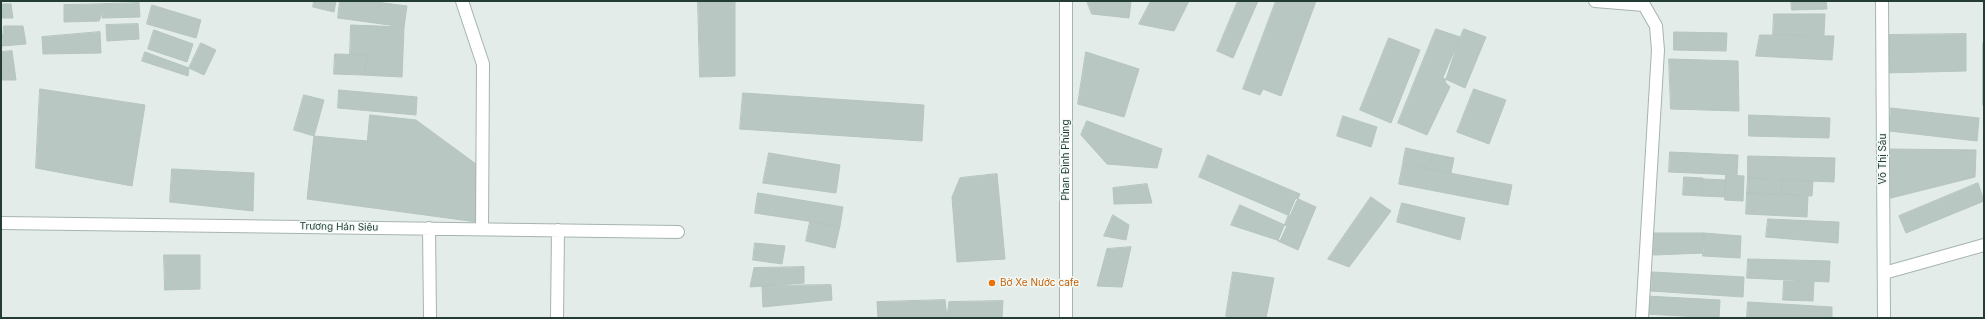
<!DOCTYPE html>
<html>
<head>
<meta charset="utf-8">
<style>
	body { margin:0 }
	#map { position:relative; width:1985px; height:319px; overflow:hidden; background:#e3ece8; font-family:Inter,sans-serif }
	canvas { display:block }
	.frame { position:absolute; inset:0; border:2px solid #233c35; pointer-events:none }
</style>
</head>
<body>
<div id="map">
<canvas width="1985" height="319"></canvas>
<div class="frame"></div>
</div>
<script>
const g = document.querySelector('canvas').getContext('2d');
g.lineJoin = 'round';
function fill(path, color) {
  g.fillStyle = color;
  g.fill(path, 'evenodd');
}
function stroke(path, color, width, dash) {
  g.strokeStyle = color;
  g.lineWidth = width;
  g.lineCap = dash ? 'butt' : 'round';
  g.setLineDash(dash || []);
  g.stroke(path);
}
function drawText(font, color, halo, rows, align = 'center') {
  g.font = font + ' Inter,sans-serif';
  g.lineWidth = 3;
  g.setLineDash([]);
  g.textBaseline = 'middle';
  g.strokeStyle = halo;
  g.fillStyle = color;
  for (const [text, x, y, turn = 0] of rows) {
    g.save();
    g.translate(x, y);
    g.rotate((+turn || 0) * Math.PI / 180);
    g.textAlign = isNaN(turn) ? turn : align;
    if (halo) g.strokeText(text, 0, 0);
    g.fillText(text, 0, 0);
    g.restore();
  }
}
const building = new Path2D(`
	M314,1H336L334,12L313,7Z
	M340,1H369L407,6L404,27L338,18Z
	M698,1H735V76L700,77Z
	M1087,1H1131L1129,18L1092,14Z
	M1151,1H1189L1174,31L1139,24Z
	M1238,1H1258L1233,58L1217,51Z
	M1276,1H1316L1281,96L1263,89L1260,95L1243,89Z
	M1791,1H1826L1827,9L1792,10Z
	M139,3L140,17L102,18L106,4Z
	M1,4H11L13,18H1Z
	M106,4L99,21L64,22V5Z
	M152,5L201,20L196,38L147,24Z
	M1774,14H1825L1824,35H1773Z
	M138,24L139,39L107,41L106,25Z
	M351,25L404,27L402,77L363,75L369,55H350Z
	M4,26H23L26,44L2,46Z
	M1436,29L1460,37L1445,82L1450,87L1427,135L1398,123Z
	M1464,29L1486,37L1465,88L1443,78Z
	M154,30L193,44L187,62L148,49Z
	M100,32L101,53L43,54L42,37Z
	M1674,32L1727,33L1726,51L1674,50Z
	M1966,34V71L1884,73V35Z
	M1760,35L1834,36L1832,60L1756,56Z
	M1389,38L1420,50L1391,123L1360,110Z
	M201,43L216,50L204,75L189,68Z
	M1983,43H1984V105H1983Z
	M12,51L16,80H1V52Z
	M145,52L189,68L188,76L142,61Z
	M1086,52L1139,69L1124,117L1078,104Z
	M335,54L369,55L363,75L334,74Z
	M1669,59L1738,61L1739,111L1671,109Z
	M40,89L145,105L132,186L36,168Z
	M1474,89L1506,100L1489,144L1457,132Z
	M339,90L417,97L416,115L338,108Z
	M743,93L924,105L922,141L740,129Z
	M304,95L324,100L314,136L294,130Z
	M1891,108L1979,118L1977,141L1889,131Z
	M370,115L416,120L476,164L477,222L307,199L314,136L367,141Z
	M1749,115L1830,118L1829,138L1749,136Z
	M1343,116L1377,127L1371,147L1337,136Z
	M1087,121L1162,149L1157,168L1107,164L1081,135Z
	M1406,148L1433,154L1429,169L1403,163Z
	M1891,149L1976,150L1975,177L1891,198Z
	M1670,152L1738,155L1737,175L1669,172Z
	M769,153L840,165L836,193L763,183Z
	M1433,154L1454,158L1451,173L1430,169Z
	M1208,155L1300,194L1290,216L1199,177Z
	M1748,156L1835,158L1834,182L1748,178Z
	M1403,164L1512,185L1508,205L1399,184Z
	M172,169L254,173L253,211L170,202Z
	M997,174L1005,259L957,262L952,197L960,178Z
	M1726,175L1744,176L1743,201L1725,200Z
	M1684,177L1703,178L1702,196L1683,195Z
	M1748,178L1783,179L1782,194L1747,193Z
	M1703,179L1726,180L1725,197L1702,196Z
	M1783,179L1813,181L1812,196L1782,194Z
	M1978,183L1984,201L1906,233L1899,216Z
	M1147,184L1152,203L1114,204L1113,188Z
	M758,193L843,207L840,226L755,213Z
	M1747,193L1808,195L1807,217L1746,214Z
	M1371,197L1391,211L1349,267L1328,259Z
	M1296,198L1316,207L1298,250L1278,241Z
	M1402,203L1465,218L1460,240L1397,222Z
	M1240,205L1287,226L1280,241L1231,225Z
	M1113,215L1129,225L1126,240L1104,236Z
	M1768,219L1839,222L1838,243L1766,237Z
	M810,222L840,226L835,248L806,241Z
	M1653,233H1704V253L1654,255Z
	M1704,233L1741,236L1740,258L1703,256Z
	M755,243L785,246L782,264L753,260Z
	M1131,247L1122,287L1097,286L1107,249Z
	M164,255H200V289L165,290Z
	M1748,259L1830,261L1829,282L1747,278Z
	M804,267V283L750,287L754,268Z
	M1233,272L1274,278L1266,318H1236L1226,316Z
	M1652,272L1744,277L1743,297L1651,291Z
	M1784,281L1814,282L1813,301L1783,300Z
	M831,285L832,300L763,307L762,286Z
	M1646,296L1720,300L1719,318L1645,314Z
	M945,300L947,318H878L877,302Z
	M1003,301L1002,318H947L949,302Z
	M1748,302L1832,307V318H1747Z`);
const minor = new Path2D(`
	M462,1L483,64L482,229
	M1595,1L1644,5L1656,26L1658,50L1642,318
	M1,223L678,232
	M429,228L430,318
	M1884,273L1984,245
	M557,318L558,230`);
const tertiary = new Path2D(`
	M1882,1L1884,318
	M1066,318V1`);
const markers = [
	[992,283,4,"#e8710a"]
];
const streetNames = [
	["Võ Thị Sáu",1883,159,-90],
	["Phan Đình Phùng",1066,160,-90],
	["Trương Hán Siêu",339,227,1]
];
const foodNames = [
	["Bờ Xe Nước cafe",1000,283]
];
fill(building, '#b8c7c1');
stroke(building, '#b5c5be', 1);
stroke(minor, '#a6b4af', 14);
stroke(tertiary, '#a6b4af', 14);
stroke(minor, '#fff', 12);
stroke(tertiary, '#fff', 12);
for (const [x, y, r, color] of markers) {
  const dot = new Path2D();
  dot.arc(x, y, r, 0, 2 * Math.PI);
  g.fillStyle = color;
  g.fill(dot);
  stroke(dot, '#f3f9f6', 1.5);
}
drawText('10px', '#233c35', '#f3f9f6', streetNames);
drawText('10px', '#c56008', '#f3f9f6', foodNames, 'left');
</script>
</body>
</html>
